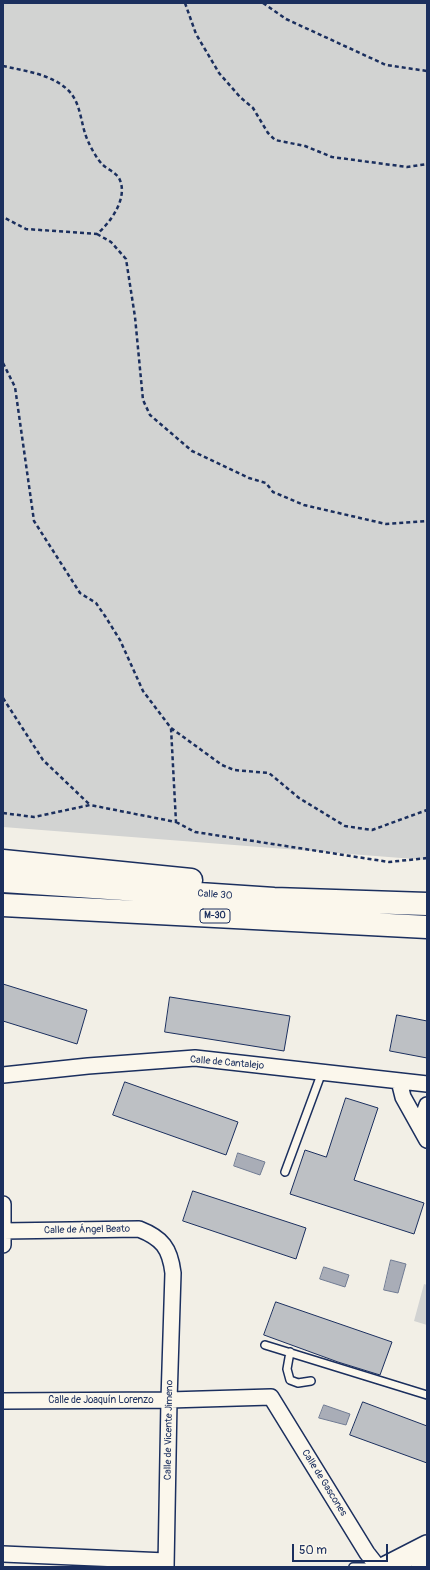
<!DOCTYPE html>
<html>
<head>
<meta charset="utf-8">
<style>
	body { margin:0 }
	#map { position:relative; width:430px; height:1570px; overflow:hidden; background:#f2efe6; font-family:Pangolin,sans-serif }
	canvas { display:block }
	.frame { position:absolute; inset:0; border:4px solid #1b2f5e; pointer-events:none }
	.scale { position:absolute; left:292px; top:1544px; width:96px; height:18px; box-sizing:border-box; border:2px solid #1b2f5e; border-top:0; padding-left:5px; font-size:12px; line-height:14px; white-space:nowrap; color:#1b2f5e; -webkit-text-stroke:3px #fbf7ec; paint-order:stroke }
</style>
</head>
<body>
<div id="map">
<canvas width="430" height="1570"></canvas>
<div class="frame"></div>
<div class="scale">50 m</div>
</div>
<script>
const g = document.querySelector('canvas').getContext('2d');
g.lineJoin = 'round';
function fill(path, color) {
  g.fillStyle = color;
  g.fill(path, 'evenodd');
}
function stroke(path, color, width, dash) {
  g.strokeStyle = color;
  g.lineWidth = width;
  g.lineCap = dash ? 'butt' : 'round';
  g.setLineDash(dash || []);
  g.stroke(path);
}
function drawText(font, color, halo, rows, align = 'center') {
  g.font = font + ' Pangolin,sans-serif';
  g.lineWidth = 3;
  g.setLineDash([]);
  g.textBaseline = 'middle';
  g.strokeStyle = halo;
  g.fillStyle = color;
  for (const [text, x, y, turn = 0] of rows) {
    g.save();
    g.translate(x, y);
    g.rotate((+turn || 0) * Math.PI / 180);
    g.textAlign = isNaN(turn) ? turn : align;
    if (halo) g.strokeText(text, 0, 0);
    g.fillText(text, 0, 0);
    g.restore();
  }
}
const green = new Path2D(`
	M3,3H427V860L3,827Z
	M424,1284L427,1285V1325L414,1321Z`);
const water = new Path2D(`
	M238,1153L265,1162L260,1175L234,1166Z
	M391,1260L406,1264L398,1293L384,1290Z
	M324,1267L349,1275L345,1287L320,1279Z
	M324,1405L350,1414L346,1425L319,1418Z`);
const building = new Path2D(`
	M3,984L87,1010L77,1044L3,1021Z
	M170,997L290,1016L284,1051L165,1032Z
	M397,1015L427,1021V1058L390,1051Z
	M125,1082L238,1122L226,1155L113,1115Z
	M346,1098L378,1108L354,1180L424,1203L414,1234L290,1194L305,1150L326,1157Z
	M193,1191L306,1228L296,1259L183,1221Z
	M276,1302L392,1342L380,1375L338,1362L264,1335Z
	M363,1402L427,1426V1463L350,1435Z`);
const path = new Path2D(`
	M185,3L196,34L219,73L240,97L253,108L268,133L275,140L305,146L332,157L407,167L427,164
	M263,3L286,19L386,65L427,71
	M3,66C25,71 51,74 68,90C82,104 80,124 88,141C91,148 97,159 102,164C107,169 115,172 119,178C129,197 111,222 97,234L26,229L3,217
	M97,234L111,242L126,259L135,317L143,400L150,415L192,451L249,478L266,483L273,492L304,505L386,524L427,521
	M3,363L15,387L34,521L80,593L96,603L105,616L120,640L143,691L171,728L222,765L234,770L269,773L299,798L345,826L372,830L427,810
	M3,698L43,760L89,804
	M3,813L34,817L90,805L176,822L171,728
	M176,822L195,832L389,862L427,858`);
const lane = new Path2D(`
	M285,1172L322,1072
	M265,1345L427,1395
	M290,1352L287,1369L290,1380L298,1383L311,1381
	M353,1567H374`);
const street = new Path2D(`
	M3,1075L88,1066L195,1058L427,1084
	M399,1081L403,1097L427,1140
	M425,1132L423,1116L427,1105
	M3,1204V1245
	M3,1231L139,1229C162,1238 170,1248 173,1273L169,1400L166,1567
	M3,1401L169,1400L271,1397L367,1553L378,1567
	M3,1554L166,1561`);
const secondary = new Path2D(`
	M386,1567L427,1546
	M422,1567L427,1564`);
const highway = new Path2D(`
	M3,861L191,880
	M3,881L274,899L427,904
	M3,905L427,927`);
const shields = [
	[215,916,30]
];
const shieldNames = [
	["M-30",215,916]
];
const streetNames = [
	["Calle 30",215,895,4],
	["Calle de Cantalejo",227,1063,5],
	["Calle de Ángel Beato",87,1230,-1],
	["Calle de Joaquín Lorenzo",101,1400],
	["Calle de Vicente Jimeno",169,1430,-89],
	["Calle de Gascones",324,1483,58]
];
fill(green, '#d2d3d2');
fill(water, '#a9adb7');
stroke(water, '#707b93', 1);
fill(building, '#bdc0c4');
stroke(building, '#1b2f5e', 1);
stroke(lane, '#1b2f5e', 10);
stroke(street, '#1b2f5e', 18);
stroke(secondary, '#1b2f5e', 24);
stroke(highway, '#1b2f5e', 25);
stroke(path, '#1b2f5e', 2.5, [4, 3]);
stroke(lane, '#fbf7ec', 7);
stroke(street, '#fbf7ec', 15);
stroke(secondary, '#fbf7ec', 21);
stroke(highway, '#fbf7ec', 22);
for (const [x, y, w] of shields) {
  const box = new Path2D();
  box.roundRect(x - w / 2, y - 7, w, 14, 3);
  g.fillStyle = '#fbf7ec';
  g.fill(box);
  stroke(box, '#1b2f5e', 1);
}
drawText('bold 9px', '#1b2f5e', null, shieldNames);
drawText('10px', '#1b2f5e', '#fbf7ec', streetNames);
</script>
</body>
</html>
